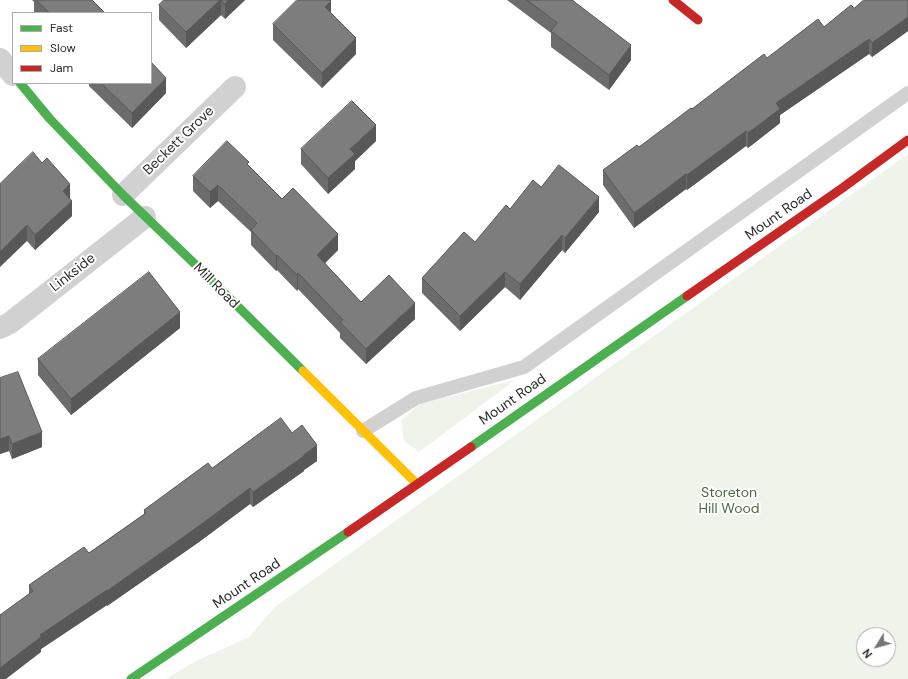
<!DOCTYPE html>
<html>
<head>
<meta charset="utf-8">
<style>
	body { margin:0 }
	#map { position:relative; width:908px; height:679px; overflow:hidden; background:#fff; font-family:"DM Sans",sans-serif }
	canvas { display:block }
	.legend { position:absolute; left:12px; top:12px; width:140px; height:72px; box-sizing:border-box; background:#fff; border:1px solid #ababab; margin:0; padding:5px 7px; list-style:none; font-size:12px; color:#2c2c2c }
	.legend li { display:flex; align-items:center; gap:8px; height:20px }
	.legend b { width:20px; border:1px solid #ababab }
	.north { position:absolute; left:856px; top:627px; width:40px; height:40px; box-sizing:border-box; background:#fff; border:1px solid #ababab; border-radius:50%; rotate:233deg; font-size:11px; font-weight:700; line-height:16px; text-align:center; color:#2c2c2c }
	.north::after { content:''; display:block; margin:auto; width:14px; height:18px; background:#767676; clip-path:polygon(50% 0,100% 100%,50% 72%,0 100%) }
</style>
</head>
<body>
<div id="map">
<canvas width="908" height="679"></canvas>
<ul class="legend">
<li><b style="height:5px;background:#4caf50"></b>Fast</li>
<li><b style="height:5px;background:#ffc107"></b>Slow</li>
<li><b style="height:5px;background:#c62828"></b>Jam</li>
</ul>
<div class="north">N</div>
</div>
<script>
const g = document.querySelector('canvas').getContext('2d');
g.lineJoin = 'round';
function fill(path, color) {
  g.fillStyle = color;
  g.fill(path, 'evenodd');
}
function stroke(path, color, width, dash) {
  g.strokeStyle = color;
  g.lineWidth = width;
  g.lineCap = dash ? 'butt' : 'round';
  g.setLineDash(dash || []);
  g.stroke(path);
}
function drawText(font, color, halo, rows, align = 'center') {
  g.font = font + ' "DM Sans",sans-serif';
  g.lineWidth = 4;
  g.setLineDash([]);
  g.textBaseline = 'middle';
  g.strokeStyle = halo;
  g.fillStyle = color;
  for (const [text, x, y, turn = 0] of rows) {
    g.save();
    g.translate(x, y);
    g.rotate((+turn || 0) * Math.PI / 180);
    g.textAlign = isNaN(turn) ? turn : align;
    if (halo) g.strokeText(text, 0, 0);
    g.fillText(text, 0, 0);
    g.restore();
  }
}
const green = new Path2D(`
	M908,154V679H166L194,662L249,637L275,607ZM864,635H888V659H864Z
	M515,380L419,452L404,441L401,421L420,404Z`);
const lane = new Path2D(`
	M363,431L416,398L524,367L908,93`);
const street = new Path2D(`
	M0,59L13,75
	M123,195L235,87
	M0,328L10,323L145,217`);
const fast = new Path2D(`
	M20,83L50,119L123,195L200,269L303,371
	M471,447L687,296
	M131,679L348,532`);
const slow = new Path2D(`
	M303,371L417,484`);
const jam = new Path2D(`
	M673,0L698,20
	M687,296L841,189L908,140
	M348,532L471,447`);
const wall = new Path2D(`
	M32,0H92L105,13H34V2Z
	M164,0H245L225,19L221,15L186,48L159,20V5Z
	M507,0H573L631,60L609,90L551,47V33Z
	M908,0V31L872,57L869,54L780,115V123L748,148L746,146L687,190L686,189L634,228L603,185V170L639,147L692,109L767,58L824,27L854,8Z
	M331,14L356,54L322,88L273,40V24Z
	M89,83H151L166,93L132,128L89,86Z
	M376,141L355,161V169L328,194L301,164V149Z
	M249,166L282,199L338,250L325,263L361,302L415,319L366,364L340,338V333L298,289L297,291L277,270L276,271L251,245V232L218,201L210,208L193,191V176Z
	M0,184L70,199L72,216L35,250L27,241Z
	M541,187L599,212L565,253L562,250L520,300L505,287L460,331L422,293V278L475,242L510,209Z
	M180,328L71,415L38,375V359Z
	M0,378L42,447L12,459L9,451L0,454Z
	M292,433L317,461L304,470V471L253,507L250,504L199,542L107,606V605L41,649V652L29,594V585L89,553L144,514V510L212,468Z`);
const shadedWall = new Path2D(`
	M220,0H221V15L186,48V32Z
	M228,0H245L225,19V4Z
	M331,1V17L325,7Z
	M908,17V31L872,57V43Z
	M356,38V54L322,88V73Z
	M869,39V54L780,115V123L748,148V133L776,103Z
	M631,45V60L609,90V75Z
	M166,78V93L132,128V113Z
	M376,125V141L355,161V169L328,194V178L350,149Z
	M746,131V146L687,190V175Z
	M686,174V189L634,228V213Z
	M70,184V200L63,191Z
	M218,185V201L210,208V192Z
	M599,197V212L565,253V238Z
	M72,201V216L35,250V235Z
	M27,225V241L0,267V252Z
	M338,234V250L317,271V255Z
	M562,235V250L520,300V284Z
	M277,255V270L276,271V256Z
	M505,272V287L460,331V316Z
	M298,273V289L297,291V275Z
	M415,303V319L366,364V349Z
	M180,312V328L71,415V399Z
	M42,432V447L12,459V444Z
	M9,436V451L0,454V439Z
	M317,445V461L304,470V471L253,507V492Z
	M250,488V504L199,542L107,606V591Z
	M107,590V605L41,649V652L6,679H0V668L40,635Z`);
const building = new Path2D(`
	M36,0H92L105,13H50Z
	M164,0H220L186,32L159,5Z
	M221,0H228L225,4Z
	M297,0H330L331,1L325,7L356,38L322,73L273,24Z
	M527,0H572L631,45L609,75L551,31L557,23Z
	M864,0H908V17L872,43L869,39L776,103L780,109L748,133L746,131L687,175L686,174L634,213L603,170L637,145L639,147L691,108L692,109L764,54L767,58L818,19L824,27L851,5L854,8Z
	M151,62L166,78L132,113L101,83H151Z
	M352,101L376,125L350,149L355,154L328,178L301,149Z
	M227,141L249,162L247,164L282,199L293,188L338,234L317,255L361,302L389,275L415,303L366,349L340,322L343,320L298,273L297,275L277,255L276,256L251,230L257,223L218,185L210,192L193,176Z
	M33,152L42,163L47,158L70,184L63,191L72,201L35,235L27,225L0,252V184Z
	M559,165L599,197L565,238L562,235L520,284L505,272L460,316L422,278L464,232L475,242L506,205L510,209L533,180L541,187Z
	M149,272L180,312L71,399L38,359Z
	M18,372L42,432L12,444L9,436L0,439V378Z
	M281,418L292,433L302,425L317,445L304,455V456L253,492L250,488L199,526L107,591V590L40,635L41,637L0,668V615L33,591L29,585L84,547L89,553L146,513L144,510L208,463L212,468Z`);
const streetNames = [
	["Beckett Grove",179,141,-44],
	["Mount Road",779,215,-35],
	["Linkside",73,273,-38],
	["Mill Road",216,286,45],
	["Mount Road",513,400,-35],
	["Mount Road",247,584,-34]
];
const parkNames = [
	["Storeton",729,493],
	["Hill Wood",729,509]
];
fill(green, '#eff4ea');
stroke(lane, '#d1d1d1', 14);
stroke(street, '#d1d1d1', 22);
stroke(fast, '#4caf50', 9);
stroke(slow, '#ffc107', 9);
stroke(jam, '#c62828', 9);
fill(wall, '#6c6c6c');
fill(shadedWall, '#585858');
fill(building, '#7d7d7d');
stroke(building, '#585858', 1);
drawText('14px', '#2c2c2c', '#fff', streetNames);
drawText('14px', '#4d683a', '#fff', parkNames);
</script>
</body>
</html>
